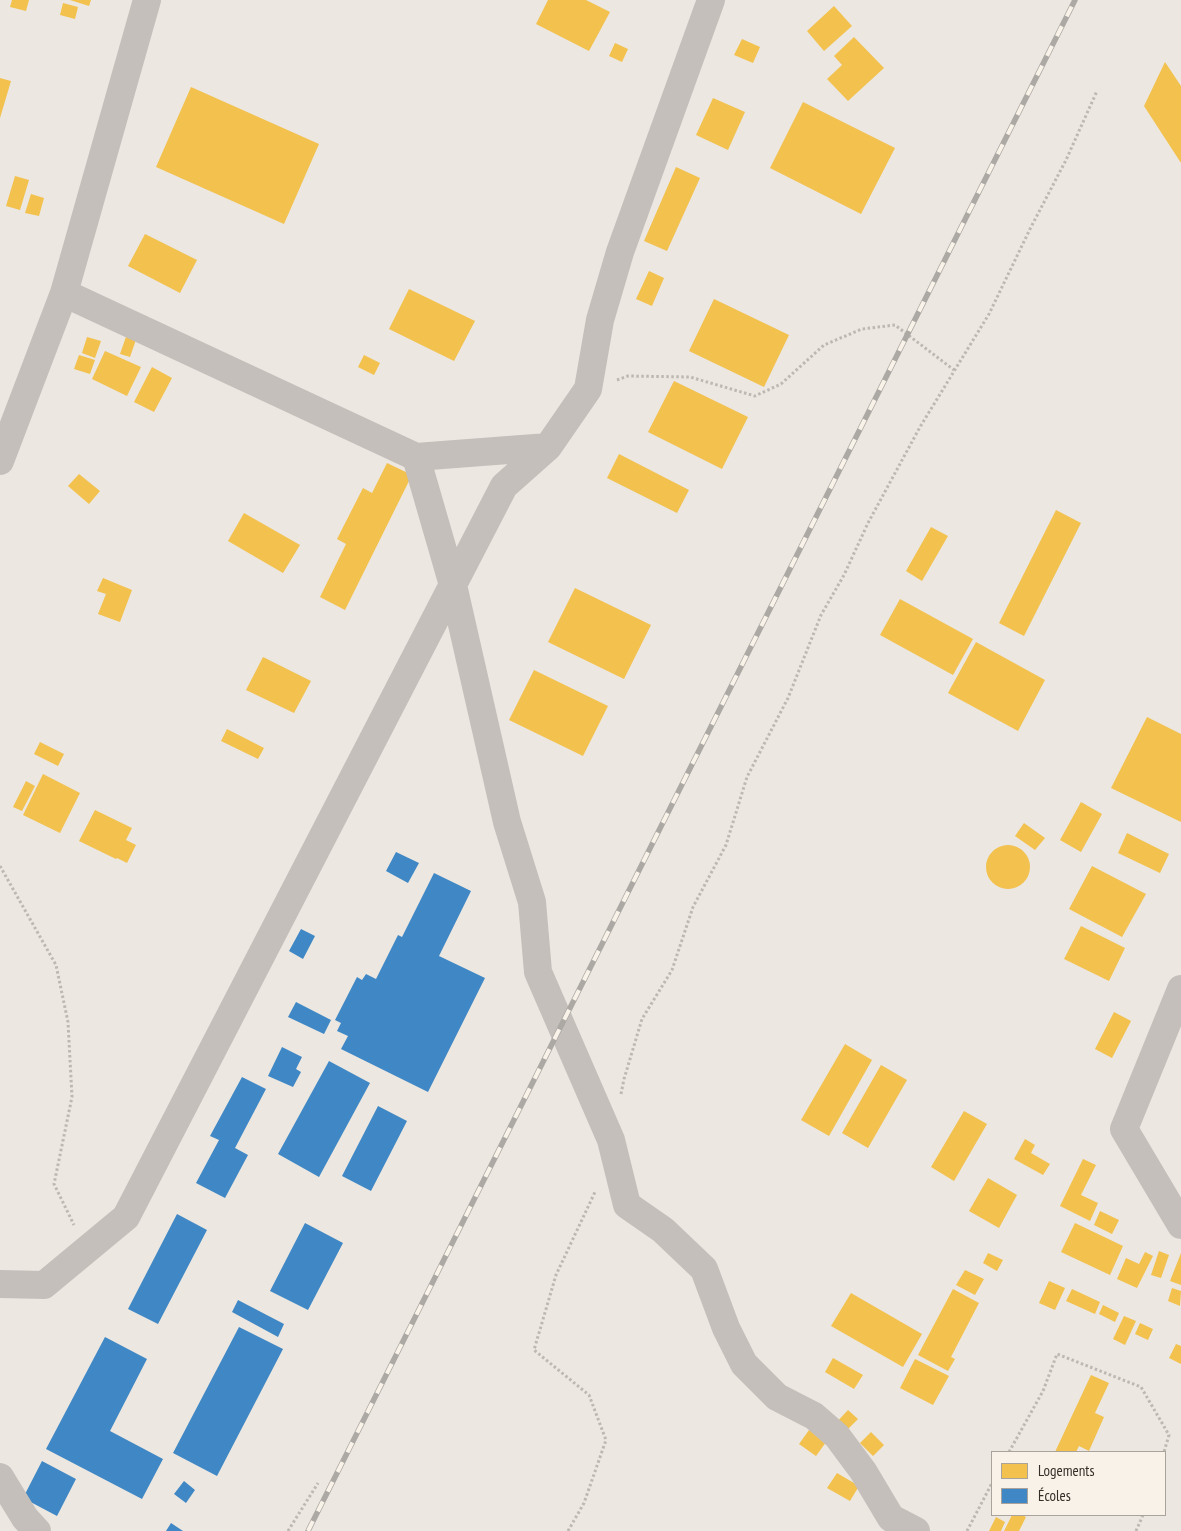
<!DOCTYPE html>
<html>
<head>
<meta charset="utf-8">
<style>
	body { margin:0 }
	#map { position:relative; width:1181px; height:1531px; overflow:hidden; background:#ece7e0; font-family:"PT Sans Narrow",sans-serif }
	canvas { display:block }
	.legend { position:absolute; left:991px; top:1451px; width:175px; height:65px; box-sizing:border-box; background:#f8f2e8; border:1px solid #aaa39b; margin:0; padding:6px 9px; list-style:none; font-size:15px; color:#352d28 }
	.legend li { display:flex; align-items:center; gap:10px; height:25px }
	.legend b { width:25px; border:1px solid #aaa39b }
</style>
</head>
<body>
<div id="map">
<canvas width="1181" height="1531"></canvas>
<ul class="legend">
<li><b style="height:14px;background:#f2c14e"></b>Logements</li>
<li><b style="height:14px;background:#3f88c5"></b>Écoles</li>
</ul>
</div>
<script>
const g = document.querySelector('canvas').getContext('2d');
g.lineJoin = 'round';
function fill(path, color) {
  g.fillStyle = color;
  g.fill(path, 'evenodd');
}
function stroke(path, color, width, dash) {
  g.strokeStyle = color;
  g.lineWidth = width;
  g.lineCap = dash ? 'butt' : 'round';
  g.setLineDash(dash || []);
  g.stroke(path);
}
const homes = new Path2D(`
	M12,0H29L26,11L10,7Z
	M70,0H91L89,6Z
	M548,0H586L610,12L589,51L536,24Z
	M63,3L78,7L75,19L60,15Z
	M834,6L852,26L824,51L807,31Z
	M854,37L884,68L848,101L827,79L842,65L834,56Z
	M742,39L760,47L753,63L734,55Z
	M615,43L628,49L622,62L609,56Z
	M1165,62L1181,86V163L1144,106Z
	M0,78L11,81L0,118Z
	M191,87L319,144L284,224L156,167Z
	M713,98L745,112L728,150L696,135Z
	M803,102L895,148L861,214L770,168Z
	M676,167L700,178L667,251L644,241Z
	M15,176L29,180L20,210L6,206Z
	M31,194L44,198L39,216L25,213Z
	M145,234L197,260L180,293L128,266Z
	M649,271L664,278L652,306L636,299Z
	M409,289L475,321L454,361L389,329Z
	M714,299L789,335L764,387L689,351Z
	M128,331L138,334L130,357L120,354Z
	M87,337L101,341L95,358L82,353Z
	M105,351L141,367L127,396L92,379Z
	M79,355L95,360L90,374L74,369Z
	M364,355L380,363L374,375L358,367Z
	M152,367L172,378L154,412L134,402Z
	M674,381L748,417L722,469L648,432Z
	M619,454L689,490L677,513L607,478Z
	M387,463L412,475L345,610L320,597L346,544L337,539L363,488L372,493Z
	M79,474L100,491L89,504L68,486Z
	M1056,510L1081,523L1024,636L999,623Z
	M244,513L300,545L283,573L228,541Z
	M931,527L948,536L922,581L906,571Z
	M103,578L132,590L120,622L98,614L106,594L97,591Z
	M575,588L651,625L624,679L548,642Z
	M900,599L973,639L953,675L880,635Z
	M976,642L1045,680L1018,731L948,693Z
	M263,657L311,681L294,713L246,690Z
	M534,670L608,706L583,756L509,720Z
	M1147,717L1181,734V822L1111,788Z
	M227,729L264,748L258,759L221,741Z
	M40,742L64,754L58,766L34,754Z
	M43,774L80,793L60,833L23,815Z
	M26,781L35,786L22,811L13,807Z
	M1081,802L1102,814L1081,852L1060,840Z
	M95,810L132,828L126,840L136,845L127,863L117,858L116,859L79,841Z
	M1024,823L1045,838L1035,850L1015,836Z
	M1127,833L1169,854L1160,873L1118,853Z
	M986 867a22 22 0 1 1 44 0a22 22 0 1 1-44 0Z
	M1092,866L1146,894L1122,937L1069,909Z
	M1081,926L1125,948L1109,981L1064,959Z
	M1114,1012L1131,1021L1112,1058L1095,1049Z
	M845,1044L872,1060L829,1136L801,1120Z
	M881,1065L907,1080L868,1148L842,1133Z
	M964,1111L987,1124L954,1181L931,1167Z
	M1025,1139L1035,1145L1031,1153L1050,1164L1043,1175L1014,1159Z
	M1083,1159L1096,1165L1081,1195L1098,1203L1090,1221L1060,1206Z
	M988,1178L1017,1195L999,1228L969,1211Z
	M1100,1211L1119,1220L1112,1234L1094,1225Z
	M1075,1223L1123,1246L1110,1275L1061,1252Z
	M1159,1251L1169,1255L1161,1278L1151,1275Z
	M1145,1252L1153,1256L1137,1288L1117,1279L1126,1258L1139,1264Z
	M988,1253L1003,1260L997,1271L983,1263Z
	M1181,1253V1285L1170,1281Z
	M965,1270L984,1279L975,1295L956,1285Z
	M1049,1281L1065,1288L1055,1310L1039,1303Z
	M1172,1288L1181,1291L1180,1306L1168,1301Z
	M953,1289L979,1303L951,1357L955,1359L948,1371L918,1355Z
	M1072,1289L1100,1302L1095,1314L1066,1301Z
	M851,1293L922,1334L903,1367L831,1326Z
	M1103,1305L1119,1313L1115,1322L1099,1314Z
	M1124,1316L1136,1321L1125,1345L1113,1339Z
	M1140,1323L1153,1329L1148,1340L1135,1334Z
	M1176,1344L1181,1346V1364L1169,1358Z
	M833,1358L863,1375L854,1389L825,1372Z
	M915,1359L949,1376L933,1405L900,1388Z
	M1091,1375L1109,1383L1095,1413L1104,1417L1089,1451L1079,1446L1076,1452H1055Z
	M848,1410L858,1419L845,1432L835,1424Z
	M812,1426L829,1438L816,1456L799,1444Z
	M871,1432L884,1445L873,1456L860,1443Z
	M837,1473L859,1486L850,1501L827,1488Z
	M1012,1515H1022L1026,1517L1019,1531H1004Z
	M996,1517L1005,1522L1001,1531H989Z`);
const schools = new Path2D(`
	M396,852L419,863L408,883L386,871Z
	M434,873L471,891L439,956L485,978L428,1092L341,1049L348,1036L337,1031L341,1023L335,1020L357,977L362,980L366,974L376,979L398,935L402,937Z
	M301,929L315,936L303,959L289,951Z
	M296,1002L331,1020L324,1034L288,1017Z
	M282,1047L302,1057L296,1069L301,1072L293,1087L268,1076Z
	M329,1061L370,1083L319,1177L278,1154Z
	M242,1077L266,1089L235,1148L248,1155L225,1198L196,1183L219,1140L210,1136Z
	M378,1106L407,1121L371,1191L342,1176Z
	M177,1214L207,1230L158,1324L128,1309Z
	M305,1223L343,1243L308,1310L270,1291Z
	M238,1300L284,1324L278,1337L232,1312Z
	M239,1327L283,1349L217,1476L173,1453Z
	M105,1337L147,1359L110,1431L163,1459L142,1499L46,1449Z
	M42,1461L76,1479L57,1516L23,1498Z
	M184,1481L195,1490L186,1503L174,1494Z
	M171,1523L183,1531H166Z`);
const path = new Path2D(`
	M617,380L628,376L690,377L755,396L781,384L824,345L862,329L895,325L954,370
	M0,866L56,965L68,1022L72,1097L54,1184L74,1225
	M621,1094L624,1079L642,1019L672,970L693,907L726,845L747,777L788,698L821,615L844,575L868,523L920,427L989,314L1030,229L1066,160L1097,91
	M1009,1452L1043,1391L1057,1354L1141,1387L1169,1435L1164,1452
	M288,1531L318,1483
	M568,1531L584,1503L606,1440L589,1395L534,1350L556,1275L595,1192
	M967,1531L992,1483
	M1136,1531L1143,1515`);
const minor = new Path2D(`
	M64,293L416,457L548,447
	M416,457L453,585L507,822L532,902L538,972L611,1140L627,1205L663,1230L704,1269L726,1328L744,1364L777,1397L814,1416L837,1436L863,1471L891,1518L916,1531
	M0,461L64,293L147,0
	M1181,989L1124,1129L1181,1225
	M0,1284L44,1285L126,1217L504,486L548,447L588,389L600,320L620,252L711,0
	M0,1477L25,1518L37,1531`);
const rail = new Path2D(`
	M308,1531L1075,0`);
fill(homes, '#f2c14e');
fill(schools, '#3f88c5');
stroke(path, '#bdb8b2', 3, [2.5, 2.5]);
stroke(minor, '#c4bfba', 28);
stroke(rail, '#aca8a4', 5.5);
stroke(rail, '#f8f2e8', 4, [11]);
</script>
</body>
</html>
